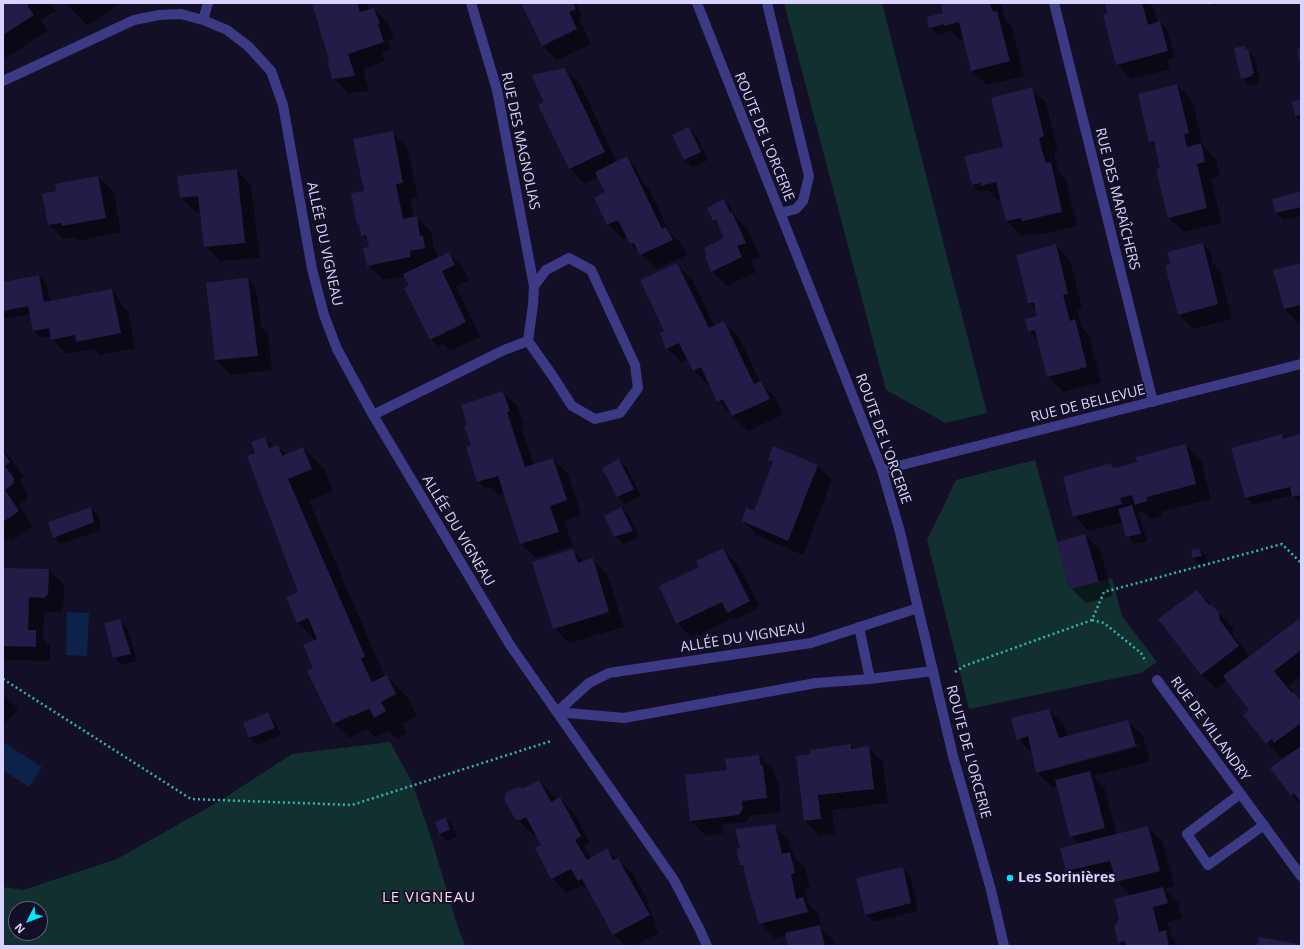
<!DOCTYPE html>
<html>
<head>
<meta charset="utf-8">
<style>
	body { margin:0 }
	#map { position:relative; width:1304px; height:949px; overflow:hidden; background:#130f26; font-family:"Open Sans",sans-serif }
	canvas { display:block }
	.frame { position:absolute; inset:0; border:4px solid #d9d4ff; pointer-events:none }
	.north { position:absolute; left:8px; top:901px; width:40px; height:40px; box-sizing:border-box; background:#130f26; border:1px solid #625e7d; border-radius:50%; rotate:228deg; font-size:11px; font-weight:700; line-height:16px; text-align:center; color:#d9d4ff }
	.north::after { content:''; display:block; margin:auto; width:14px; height:18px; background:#00e5ff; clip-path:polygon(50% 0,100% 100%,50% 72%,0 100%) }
</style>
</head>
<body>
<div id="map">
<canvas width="1304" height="949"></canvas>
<div class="frame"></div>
<div class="north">N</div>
</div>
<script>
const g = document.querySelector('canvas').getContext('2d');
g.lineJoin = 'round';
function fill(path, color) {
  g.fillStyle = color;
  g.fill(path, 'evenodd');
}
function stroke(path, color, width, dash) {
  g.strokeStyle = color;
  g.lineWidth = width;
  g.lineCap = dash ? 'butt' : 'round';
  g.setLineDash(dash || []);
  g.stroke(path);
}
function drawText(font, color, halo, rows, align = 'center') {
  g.font = font + ' "Open Sans",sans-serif';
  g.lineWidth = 3.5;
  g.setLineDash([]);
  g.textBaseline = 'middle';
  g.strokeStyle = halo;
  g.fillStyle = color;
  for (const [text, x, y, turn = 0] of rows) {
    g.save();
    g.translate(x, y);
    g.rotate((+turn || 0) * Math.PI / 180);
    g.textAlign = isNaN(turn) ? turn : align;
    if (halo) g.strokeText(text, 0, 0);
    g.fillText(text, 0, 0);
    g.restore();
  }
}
const green = new Path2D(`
	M784,3H882L987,413L946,423L886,390Z
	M1035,460L1070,588L1112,578L1122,616L1157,662L1141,673L969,709L927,540L956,480Z
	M390,742L412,782L432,841L459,931L466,946H3V887L23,890L117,859L218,802L292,754ZM16,909H40V933H16Z`);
const water = new Path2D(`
	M67,612L89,613L87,656L66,655Z
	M3,742L42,767L29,787L3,770Z`);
const shadow = new Path2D(`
	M3,3H51L56,11L41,20L48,30L3,60Z
	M66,3H121L88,26Z
	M311,3H367L369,10L374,9L389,24L394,38L388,40L391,50L382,52L385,61L363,69L369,91L348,93L333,78L331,60L313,5Z
	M522,3H576L582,16L579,18L591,44L557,60L542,45Z
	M942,3H1001L1005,20L1012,27L1024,76L987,85L972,71L964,39L960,40L951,31L938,35L930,28L928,18L945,14Z
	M1106,3H1148L1154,9L1158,23L1160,22L1167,30L1175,58L1167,60L1170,69L1131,79L1117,64Z
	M1211,3H1224L1214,6Z
	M1244,47L1255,58L1260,80L1259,81V83L1250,86L1242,78Z
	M565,69L580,84L617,162L626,158L634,165L643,183L650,191L670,233L681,243L687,255L656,269L631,244L628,237L623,239L608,224L606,193L598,177L584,183L570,168L545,103Z
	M1177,85L1192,100L1203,146L1216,159L1220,176L1211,179L1222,223L1184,232L1169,218L1157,149L1150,142Z
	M1032,89L1046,103L1058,151L1054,152L1058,171L1065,178L1077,226L1038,235L1035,233L1021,236L1007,221L1001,199L997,200L988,190L980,192L973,185L1005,147Z
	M1301,101V121L1296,116Z
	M689,128L696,135L708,160L692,167L685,160L673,136Z
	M392,133L407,147L418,197L410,199L414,217H416L431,232L434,249L437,252L438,258L449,253L463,268L469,280L456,286L480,337L450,351L443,344L438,346L431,339L410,286L405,276L383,280L368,265L370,248L369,242L362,235L360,227L358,224L365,192Z
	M236,170L251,185L260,258L220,261L205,246L201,212L196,213L181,198Z
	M98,177L113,191L121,232L78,241L75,237L64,239L49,225L58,192Z
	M1301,192V216L1284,220L1276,213Z
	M724,200L731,208L735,216L747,228L760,257L751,261L756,272L727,286L712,271L726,238L720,227L714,221Z
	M1203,244L1210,251L1213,264L1220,271L1232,319L1194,329L1179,315L1172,264Z
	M1055,245L1070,260L1082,308L1077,310L1082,328L1089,335L1101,382L1063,392L1048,377L1039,341L1029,331L1039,317L1037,311L1029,303Z
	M1301,264V323L1299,324L1284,309Z
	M677,265L692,279L715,327L724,323L739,337L760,382L775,397L784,414L748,431L718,401L710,384L708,385L694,370L688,360L682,363L667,348L665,332Z
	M39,276L46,283L50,302L111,290L119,298L121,304L128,311L135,348L100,355L94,349L67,354L52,339L51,336L41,338L34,331L31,314L3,319V283Z
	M248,279L255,286L256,293L257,294L261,327L268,334L272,370L231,375L216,360L207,283Z
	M503,392L518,407L524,426L521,427L534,465L553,459L568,474L581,515L564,521L573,546L536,558L521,544L504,493L498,495L490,487L485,488L478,481L472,446Z
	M1301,435V504L1293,497V495L1253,505L1246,498L1233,448L1281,436L1285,440Z
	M265,438L273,447L278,446L287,455L303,448L325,470L333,491L309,501L385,677L387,676L408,698L417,716L402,724L407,733L397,739L389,731L375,737L367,729L349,738L334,723L314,669L316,641L297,622L299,592L257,453ZM373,705L374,707L361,713V711Z
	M1186,445L1201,460L1211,499L1161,512L1162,516L1151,519L1142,511L1138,512L1147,541L1134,544L1127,536L1123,522L1089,531L1074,516L1111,465L1115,469L1125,467Z
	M3,448L24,477L20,481L28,494L27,499L19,505L33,526L12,541L9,537L3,541Z
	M619,460L627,468L641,496L625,504L617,497Z
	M769,460L817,465L832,480L803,555L758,536L743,521L755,513L773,464Z
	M91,508L98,515L101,530L61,544L54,537Z
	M621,508L629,515L639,538L623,544L615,536Z
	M1085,535L1100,550L1113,596L1086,603L1071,588Z
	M723,549L741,570L759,605L756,607L757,609L735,619L733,618L692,638L677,623L701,567Z
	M1199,549L1206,556L1208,563L1201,565L1193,558L1192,550Z
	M573,551L584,562L592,559L607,574L624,627L569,643L554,628Z
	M3,569L49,570L64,585L63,609L60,612H44L43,639L50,646V661L5,660L3,658Z
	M1197,591L1228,622L1233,629V635L1250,657L1301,622V676L1288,686L1301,700V805L1291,795L1289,756L1287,754L1282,758L1267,743L1254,716L1228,680L1216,689L1201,674Z
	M119,620L127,628L137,661L121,665L114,657Z
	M3,694L18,709L3,725Z
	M1049,710L1064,725L1068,736L1128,721L1143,736L1150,761L1093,776L1104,787L1117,835L1148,827L1163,842L1174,886L1164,889L1178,903L1182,918L1167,922L1171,937L1180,946H1122L1119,942L1120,919L1131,896L1117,882L1116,877L1081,885L1066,870L1079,844L1071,836L1058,785L1052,787L1037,772L1033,754L1018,739ZM1140,744L1141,746L1046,771V769Z
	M268,714L275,721L281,735L257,745L250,738Z
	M851,745L855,749L868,747L883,762L888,803L832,810L835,834L819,836L805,821L812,755Z
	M759,756L774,771L775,778L778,781L781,812L750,816L746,822L722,824L723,833L706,836L691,821L686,776L728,771Z
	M539,781L554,796L556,800L560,798L574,813L590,842L584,846L591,859L607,850L633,874L649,903L647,905L656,923L653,924L658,933L635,946H625L614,935L590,892L583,885L567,893L552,878L542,846L536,835L531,833L516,818L524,789Z
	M446,819L453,826L457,837L447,841L440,833Z
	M774,826L789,840L793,855L805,867L810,888L805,889L808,903L818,913L822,927H820L834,941L835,946H789L787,935L775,938L760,923L745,869L741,865V849Z
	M902,868L910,875L918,911L873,922L866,914Z`);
const building = new Path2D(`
	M3,3H30L27,5L34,15L3,35Z
	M312,3H357L360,12L374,8L380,24H378L384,42L348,54L355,76L332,79L327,61L329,60Z
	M521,3H573L576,9L569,12L577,29L542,46Z
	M941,3H990L993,12L997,11L1010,61L971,71L959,22L944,26V24L929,28L927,17L943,13Z
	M1105,3H1142L1148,25L1160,21L1168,51L1116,65L1103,15L1107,14Z
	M1245,46V50L1248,49L1254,73L1252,74V76L1241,79L1234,48Z
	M1301,48V62H1300L1297,49Z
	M565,68L605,152L569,169L538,105L544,102L531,75Z
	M1177,84L1189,133L1184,134L1187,147L1201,143L1205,162L1197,164L1207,208L1168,218L1156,169L1160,168L1154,141L1149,143L1138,94Z
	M1032,87L1044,136L1039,138L1042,150L1046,163L1051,162L1062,212L1022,221L1021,218L1006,221L996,182L981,186V183L972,185L964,156L1003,147L991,98Z
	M1301,99V115L1295,116L1292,102Z
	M689,127L701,152L684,160L672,135Z
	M393,131L403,183L396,184L403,219L417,216L420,236H423L425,248L410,251V257L367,266L363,248L369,247L366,235L361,236L359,224L357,225L351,193L364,191L353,139Z
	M627,156L662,229L666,227L673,240L640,255L634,243L630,244L618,220L607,225L594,198L605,192L595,172Z
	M237,169L245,243L204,247L198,196L180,198L177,176Z
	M98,176L106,218L62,226L61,223L48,225L42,194L56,191L55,184Z
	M1301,191V207L1275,213L1272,199Z
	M724,199L730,213L732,212L746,243L737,246L742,257L711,272L705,256L707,255L704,248L724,238L716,220L713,221L707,208Z
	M1203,243L1218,304L1178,315L1165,265L1171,264L1167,252Z
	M1056,244L1068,294L1063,295L1070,321L1075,319L1087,367L1047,377L1035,330L1028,332L1025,319L1037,316L1034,303H1028L1016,255Z
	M449,252L455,265L442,271L466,322L430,340L404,288L409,286L403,274Z
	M677,263L709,328L724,321L754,384L761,381L770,399L732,416L723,399L717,402L701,367L693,371L679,343L666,349L660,333L664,331L640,280Z
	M1301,263V305L1284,309L1273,270Z
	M39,275L44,302L112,289L121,333L76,342L75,335L51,340L49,328L33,331L28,306L3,311V282Z
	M243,278H248L258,356L215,360L206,283Z
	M503,391L510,411L507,412L525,467L553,458L567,500L550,506L559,532L520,544L498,476L477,482L466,447L471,445L464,426L467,424L461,405Z
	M1282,434L1283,439L1301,434V495L1292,497L1290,487L1245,498L1231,448Z
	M265,437L269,448L278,445L282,456L303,447L312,469L288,479L365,656L361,659L372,682L387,675L396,694L381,702L386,711L374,718L369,708L353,716L352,715L333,724L307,671L313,668L303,645L317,639L308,618L297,623L286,597L298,592L247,456L255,453L251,442Z
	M1186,444L1196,484L1147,497V501L1135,505L1132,495L1120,498L1122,504L1073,517L1063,477L1111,463L1113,468L1124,466L1137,462L1136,457Z
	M773,446L818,465L788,541L742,521L746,507L754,511L773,462L768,460Z
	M3,452L10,462L5,466L14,478L13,484L5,490L19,511L3,522Z
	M619,459L634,489L617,497L602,468Z
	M1132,505L1141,534L1126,537L1118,509Z
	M91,507L94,522L53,538L48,522Z
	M621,507L633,531L614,537L604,516Z
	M1085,534L1099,582L1070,589L1057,542Z
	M723,548L750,601L727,613L722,602L676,624L659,586L699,567L696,561Z
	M1199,548L1202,556L1192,558L1191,550Z
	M573,549L578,563L593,558L609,612L553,629L532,562Z
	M3,568L49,569L48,594L45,598L29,597L28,630H36V647L3,646Z
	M1197,590L1208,604L1213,606L1219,613V619L1239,646L1201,675L1158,619Z
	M120,619L131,654L113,658L104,623Z
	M1299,619L1301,622V650L1274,671L1292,693L1294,692L1301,701V723L1274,743L1272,739L1266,744L1243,715L1249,710L1223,676Z
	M1049,709L1059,738L1128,720L1136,746L1036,773L1028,736L1017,740L1011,718Z
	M268,712L275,728L249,738L243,723Z
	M851,744V749L869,746L874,789L818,795L821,819L804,821L796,756L811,754L810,750Z
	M1301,746V802L1294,793L1291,796L1270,768Z
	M759,755L761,766L763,765L767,798L742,801L743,809L739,815L690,821L685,775L727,770L725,759Z
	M1090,771L1105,828L1070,837L1055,780Z
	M539,780L551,802L560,797L581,836L575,840L587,860L607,848L613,860L618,858L650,915L613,935L582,879L578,881L571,869L551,879L535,848L541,845L526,817L520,820L515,819L504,799L506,793L518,787L524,788Z
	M446,817L450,830L439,834L435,822Z
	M775,824L782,854L790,852L795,873L791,874L796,899L803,897L808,912L759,924L747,884L743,865H740L736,849L740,848L735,829Z
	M1148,826L1160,871L1116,882L1110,861L1066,871L1060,848Z
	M903,867L911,903L865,915L856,878Z
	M1163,887L1168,903L1153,907L1159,932L1166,930L1169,946H1126L1125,941L1118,943L1114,927L1119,919L1114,899Z
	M820,925L825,946H788L785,933Z
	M1259,937L1298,944V946H1257Z`);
const path = new Path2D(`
	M1092,620L1104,623L1141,653L1146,662
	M955,672L964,666L1092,620L1104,592L1282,544L1301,563
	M3,679L191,799L352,805L551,741`);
const service = new Path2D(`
	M1240,794L1187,834L1208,865L1264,825`);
const minor = new Path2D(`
	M767,3L809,176L803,201L796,209L780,213
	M1054,3L1153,402
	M203,20L208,3
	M3,81L134,20L159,15L181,14L203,20L227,30L248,46L271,71L283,105L312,269L324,315L337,349L373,415L510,645L674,880L700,930L707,946
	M528,341L552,375L572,406L595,419L620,413L638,388L635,365L591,270L569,258L546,270L534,286
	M373,415L504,350L528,341L533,305L534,286L497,90L471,3
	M882,470L1301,364
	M859,627L870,679
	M1157,680L1301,876
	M557,712L589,683L609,673L811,643L918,608
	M557,712L624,718L816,683L870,679L933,671V673`);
const tertiary = new Path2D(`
	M697,3L882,470L900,532L953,756L991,890L1004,946`);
const markers = [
	[1010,878,4,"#00e5ff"]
];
const streetNames = [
	["ROUTE DE L'ORCERIE",764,137,68],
	["RUE DES MAGNOLIAS",520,141,78],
	["RUE DES MARAÎCHERS",1117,199,76],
	["ALLÉE DU VIGNEAU",324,244,78],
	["RUE DE BELLEVUE",1088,404,-14],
	["ROUTE DE L'ORCERIE",883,439,70],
	["ALLÉE DU VIGNEAU",458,531,59],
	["ALLÉE DU VIGNEAU",743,638,-9],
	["RUE DE VILLANDRY",1210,729,54],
	["ROUTE DE L'ORCERIE",968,752,75]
];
const poiNames = [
	["Les Sorinières",1018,878]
];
const neighbourhoodNames = [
	["LE VIGNEAU",429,898]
];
fill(green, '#12302f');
fill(water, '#0c2248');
fill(shadow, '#0007');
fill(building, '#241b47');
stroke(path, '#2fb8b0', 2.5, [2, 3]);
stroke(service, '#3d3a85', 10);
stroke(minor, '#3d3a85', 10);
stroke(tertiary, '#3d3a85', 10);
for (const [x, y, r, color] of markers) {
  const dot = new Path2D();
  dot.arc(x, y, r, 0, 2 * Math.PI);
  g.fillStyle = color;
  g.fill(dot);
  stroke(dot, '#130f26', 1.5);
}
drawText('14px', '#d9d4ff', '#130f26', streetNames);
drawText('bold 14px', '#d9d4ff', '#130f26', poiNames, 'left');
g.letterSpacing = '1px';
drawText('15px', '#ffd6f0', '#130f26', neighbourhoodNames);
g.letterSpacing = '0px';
</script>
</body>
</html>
